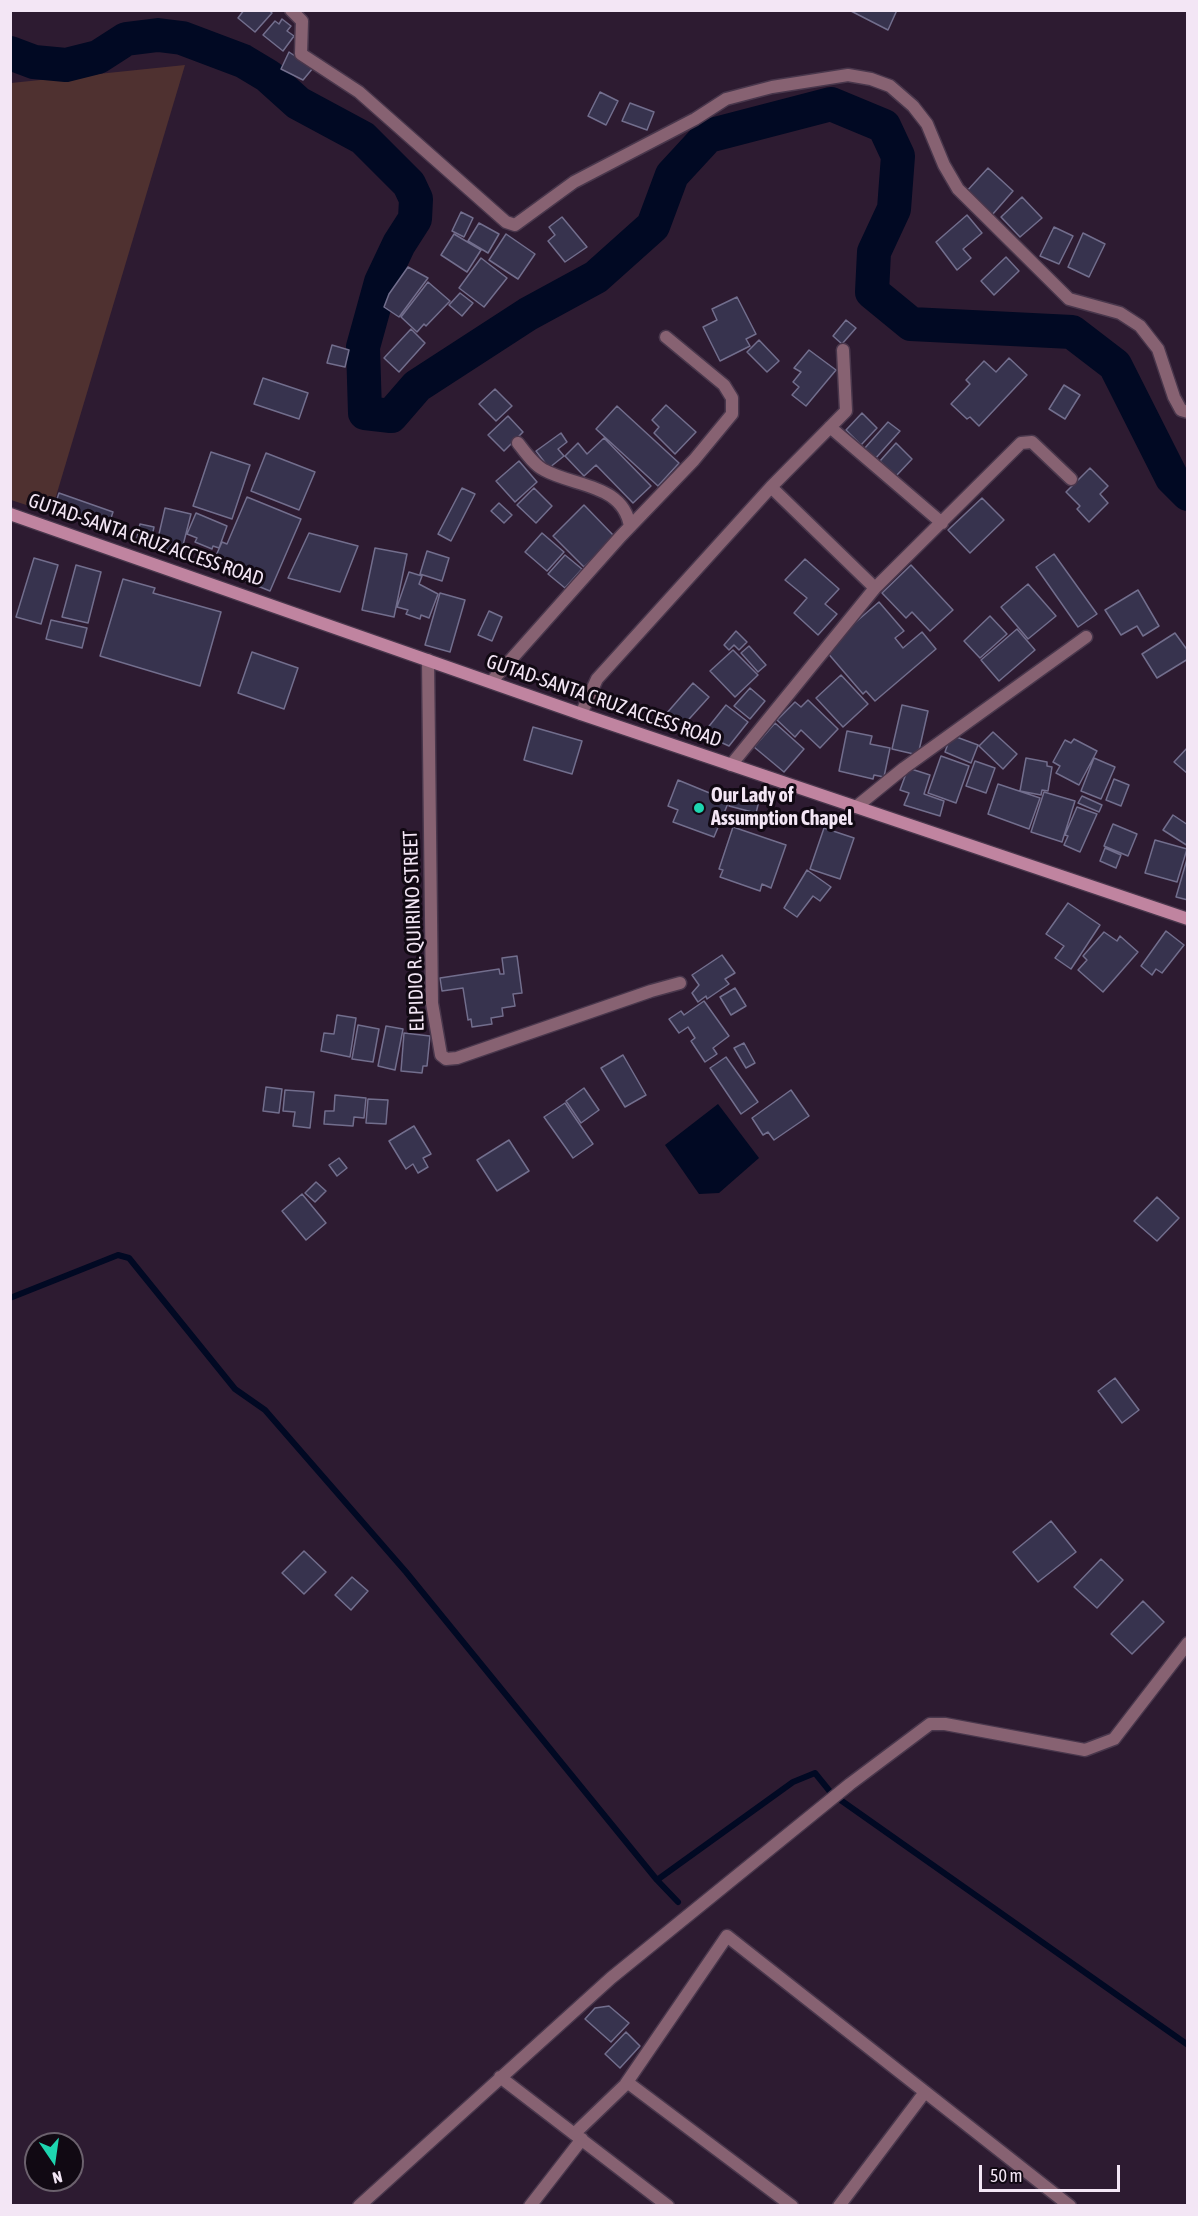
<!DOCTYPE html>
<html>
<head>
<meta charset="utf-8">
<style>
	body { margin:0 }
	#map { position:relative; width:1198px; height:2216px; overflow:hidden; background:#2d1b31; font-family:"Asap Condensed",sans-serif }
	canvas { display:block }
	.frame { position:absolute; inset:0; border:12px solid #f3e6f5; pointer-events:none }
	.north { position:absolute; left:24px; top:2132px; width:60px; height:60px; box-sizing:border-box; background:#110913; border:2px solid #6b616d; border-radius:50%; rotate:167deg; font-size:16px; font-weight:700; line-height:24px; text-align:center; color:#f3e6f5 }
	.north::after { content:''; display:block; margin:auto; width:21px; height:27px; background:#1ed5b0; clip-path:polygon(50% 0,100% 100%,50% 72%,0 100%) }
	.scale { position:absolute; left:979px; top:2165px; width:141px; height:27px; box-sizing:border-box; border:3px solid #f3e6f5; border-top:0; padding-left:8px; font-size:18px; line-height:21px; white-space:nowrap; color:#f3e6f5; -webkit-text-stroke:4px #110913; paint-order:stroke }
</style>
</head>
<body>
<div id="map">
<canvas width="1198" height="2216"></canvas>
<div class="frame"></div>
<div class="north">N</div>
<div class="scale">50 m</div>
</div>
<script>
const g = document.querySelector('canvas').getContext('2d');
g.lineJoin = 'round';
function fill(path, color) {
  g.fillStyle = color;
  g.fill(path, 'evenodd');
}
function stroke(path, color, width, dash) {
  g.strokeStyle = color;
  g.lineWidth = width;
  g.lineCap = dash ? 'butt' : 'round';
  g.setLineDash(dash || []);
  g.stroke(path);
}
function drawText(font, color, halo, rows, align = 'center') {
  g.font = font + ' "Asap Condensed",sans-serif';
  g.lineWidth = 6;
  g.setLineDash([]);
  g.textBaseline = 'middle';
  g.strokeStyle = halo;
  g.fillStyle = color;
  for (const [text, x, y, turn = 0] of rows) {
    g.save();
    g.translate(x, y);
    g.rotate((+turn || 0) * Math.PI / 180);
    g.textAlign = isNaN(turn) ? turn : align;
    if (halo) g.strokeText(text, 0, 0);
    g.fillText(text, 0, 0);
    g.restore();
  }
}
const green = new Path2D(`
	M185,65L51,513L11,500V83Z`);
const water = new Path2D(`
	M718,1104L759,1158L719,1193L699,1194L665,1145Z`);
const stream = new Path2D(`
	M10,1298L118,1255L129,1258L235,1389L265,1410L406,1572L657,1880L678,1902
	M657,1880L793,1782L815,1773L832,1794L1188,2045`);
const river = new Path2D(`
	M10,53L34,62L66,65L98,57L126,39L158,35L182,38L243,61L268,76L298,103L363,138L409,184L416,199L415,219L399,244L381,282L363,347L365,413L391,416L417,386L528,314L596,277L653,226L672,175L708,136L831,104L884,126L898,156L894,209L874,252L872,292L911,324L1072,332L1115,365L1172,478L1188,494`);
const building = new Path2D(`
	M244,10H269L272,13L255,32L238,18Z
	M849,10H897L888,30Z
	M282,19L291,26L287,31L294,36L283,51L263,35L275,21L279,24Z
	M289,52L313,68L303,80L281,69Z
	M600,92L618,101L606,125L588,116Z
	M630,103L654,112L647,130L622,121Z
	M988,168L1013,191L992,215L966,192Z
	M1022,197L1042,218L1020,237L1001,217Z
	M461,212L473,218L464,237L452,231Z
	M967,215L982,233L963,249L971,258L957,270L936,242Z
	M562,217L587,247L565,262L548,241L555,235L549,227Z
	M479,223L499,234L488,253L468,241Z
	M1054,227L1073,236L1059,264L1040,256Z
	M1083,233L1105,244L1089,277L1068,267Z
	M454,234L481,250L467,272L441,255Z
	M506,234L535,254L518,279L489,260Z
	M1006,257L1019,271L994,295L981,281Z
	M481,258L507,278L484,307L459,288Z
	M408,267L428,278L399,317L384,307L389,294Z
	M428,282L450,301L426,326L424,324L417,332L401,317Z
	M460,293L473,303L462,316L449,305Z
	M737,297L756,334L746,339L750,346L720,361L703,327L717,320L712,309Z
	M846,320L856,328L842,344L833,336Z
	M411,329L425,343L399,372L384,358Z
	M759,340L779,361L767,372L747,352Z
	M332,345L349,350L345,367L327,363Z
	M809,350L836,370L806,406L792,395L799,387L793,382L801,372L794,368Z
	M1009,358L1027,375L979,426L970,417L967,419L951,404L970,384L966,380L984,361L996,372Z
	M263,378L308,393L299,419L254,404Z
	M1064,385L1080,395L1065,419L1049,409Z
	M495,389L512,406L496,421L479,404Z
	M666,405L696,432L675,454L654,433L659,427L652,420Z
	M617,406L679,463L658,486L596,429Z
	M862,413L877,428L861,445L846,430Z
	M508,416L523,432L504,451L488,435Z
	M888,422L900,431L875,459L864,449Z
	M561,433L567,442L558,449L564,456L549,468L536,451Z
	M604,438L651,486L633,503L596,465L584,476L565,456L578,443L587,454Z
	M896,443L912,459L896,476L880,461Z
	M211,452L250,465L232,519L193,506Z
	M266,453L315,472L299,510L251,491Z
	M519,461L537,482L515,502L496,481Z
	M1090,468L1108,486L1100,494L1108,503L1089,522L1077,509L1080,506L1066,492Z
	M462,488L475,494L451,541L438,534Z
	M534,488L552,506L536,523L517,505Z
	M59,493L113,512L108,527L54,508Z
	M247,497L301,519L270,591L211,567L222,542L227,544Z
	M982,498L1004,520L970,553L948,530Z
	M499,503L512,515L504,523L491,511Z
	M584,505L615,537L584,567L553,536Z
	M165,508L191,514L181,553L156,547Z
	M196,513L227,526L219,548L213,546L212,549L195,542L197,538L187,534Z
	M140,524L154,527L151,541L137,538Z
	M309,533L358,546L340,592L288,578Z
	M542,533L564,552L547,571L525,552Z
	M375,548L407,554L394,617L362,610Z
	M427,551L449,558L442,581L420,574Z
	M1054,554L1097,614L1078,627L1036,567Z
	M565,555L582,569L565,588L548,574Z
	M34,558L58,565L41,624L16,617Z
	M805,559L839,589L825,604L837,614L818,635L794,613L807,598L785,580Z
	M76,565L101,572L88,623L62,617Z
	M911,565L953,610L930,631L912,612L906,618L882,593Z
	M409,572L422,576L419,584L438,594L429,618L421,615L420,619L406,614L408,610L397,607Z
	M123,579L155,588L153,593L221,612L200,686L100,656Z
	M1028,584L1056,616L1028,639L1001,607Z
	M1138,590L1159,626L1143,636L1137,626L1121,635L1105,610Z
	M440,593L465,600L450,652L425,645Z
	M879,602L904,631L895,638L903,648L922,632L936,649L875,701L866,691L863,694L826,651L836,639Z
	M489,611L502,617L492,641L478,635Z
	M990,616L1007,634L980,658L964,641Z
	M51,620L87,628L82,648L46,639Z
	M1017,629L1035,650L999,681L981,660Z
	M736,631L747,642L739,650L734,645L729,650L724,645Z
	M1175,633L1188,651V659L1157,678L1142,654Z
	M749,646L766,665L758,672L741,653Z
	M733,650L758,675L735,697L710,671Z
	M252,652L298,668L284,709L238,693Z
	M841,675L868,704L843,727L816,698Z
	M693,683L709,697L681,728L666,714Z
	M750,688L765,701L750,719L734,706Z
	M808,700L838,729L820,748L801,730L795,737L777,720L795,702L801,707Z
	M726,705L748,722L729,746L718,741L716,745L702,735Z
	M902,705L928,711L918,755L892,749Z
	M775,723L804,749L784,772L754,747Z
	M533,727L582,741L572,774L524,760Z
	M847,731L872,736L870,744L890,748L884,777L874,775L873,779L839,771Z
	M993,732L1017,754L1003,769L979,746Z
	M951,735L978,745L971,763L945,752Z
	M1074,739L1097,751L1079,785L1056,773L1060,766L1053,762L1065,740L1071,743Z
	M1188,747V774L1174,762Z
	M941,756L969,766L956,803L928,793Z
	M1026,758L1047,762V766L1052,767L1048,791L1042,790L1041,795L1020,791Z
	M1094,758L1115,767L1101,799L1081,791Z
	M975,761L995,768L986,793L966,786Z
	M908,768L930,775L924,794L944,801L940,816L904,805L909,793L900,790Z
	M1114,779L1129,785L1121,806L1106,800Z
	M678,780L729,801L714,837L673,822L678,810L668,806Z
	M998,784L1040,798L1029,829L988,814Z
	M733,791L760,797L756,813L729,806Z
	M1044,792L1075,801L1062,842L1031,832Z
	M1082,796L1102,805L1099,812L1078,803Z
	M1077,807L1097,814L1080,852L1064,845L1068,836L1065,835Z
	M1173,815L1188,825V846L1163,830Z
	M1113,824L1137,834L1128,856L1104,846Z
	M733,827L786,845L771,888L762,884L760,891L720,877L723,870L719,869Z
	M824,828L854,838L840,879L810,869Z
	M1155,840L1187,849L1177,882L1145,873Z
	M1105,848L1121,855L1116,868L1100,861Z
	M1187,859H1188V900L1176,897Z
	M807,870L831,887L820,901L813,896L797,917L784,908Z
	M1068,903L1100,925L1071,969L1055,958L1064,946L1046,934Z
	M1166,931L1184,945L1162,973L1156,969L1152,975L1141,966Z
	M1104,932L1117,941L1120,936L1138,952L1103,992L1078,970L1087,960L1083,956Z
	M722,955L735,973L725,979L729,984L707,999L706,996L698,1002L692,993L699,985L692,975Z
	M517,956L522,993L513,994L515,1006L502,1008L503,1016L491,1018L492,1024L472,1027L471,1019L468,1020L463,988L442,991L440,978L499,969L500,974H504L502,958Z
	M735,988L746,1006L731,1015L720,997Z
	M704,1001L729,1036L713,1048L717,1054L705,1062L691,1041L695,1038L688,1027L679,1033L669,1019L681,1011L684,1015Z
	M337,1015L356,1018L350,1057L321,1051L324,1033L334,1034Z
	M358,1025L379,1029L373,1062L352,1059Z
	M386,1026L403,1029L395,1070L378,1066Z
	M404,1033L430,1036L427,1066H423L422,1073L401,1071Z
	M744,1043L755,1063L746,1068L734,1048Z
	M623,1055L646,1095L625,1107L601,1068Z
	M726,1057L758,1102L741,1114L710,1068Z
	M266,1087L282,1089L279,1113L263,1111Z
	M584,1088L599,1110L581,1123L566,1101Z
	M285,1090L314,1092L310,1128L293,1126L295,1112L283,1111Z
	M791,1090L809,1116L774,1140L768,1132L763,1135L752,1118Z
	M335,1095L366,1098L364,1118L354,1117L353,1126L324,1124L325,1111H334Z
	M368,1099L388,1100L386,1124L366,1123Z
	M565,1103L593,1144L573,1158L544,1117Z
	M414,1126L431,1154L423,1158L428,1167L418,1173L413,1164L406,1169L389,1141Z
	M509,1140L529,1171L497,1191L477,1160Z
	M339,1158L347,1168L337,1176L329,1165Z
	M316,1182L326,1191L315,1202L305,1193Z
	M302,1194L326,1223L306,1240L282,1211Z
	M1157,1197L1179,1218L1157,1241L1134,1221Z
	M1115,1378L1139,1410L1122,1423L1098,1391Z
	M1051,1521L1076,1552L1038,1582L1013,1552Z
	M304,1551L326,1572L304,1594L282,1573Z
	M1101,1559L1123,1580L1097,1608L1074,1587Z
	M352,1577L368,1591L351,1610L335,1595Z
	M1143,1601L1164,1622L1132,1654L1111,1634Z
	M609,2006L629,2023L611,2042L585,2019L595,2008Z
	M626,2032L640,2046L620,2068L605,2054Z`);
const street = new Path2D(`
	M291,10L302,21L301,54L359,92L506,222L515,225L574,182L695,119L726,99L772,87L848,75L871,79L890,86L913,106L927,124L944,165L958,189L1069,299L1120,313L1140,326L1158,349L1174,397L1181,410L1188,412
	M830,427L942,523
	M518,443C525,452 534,465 544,470C575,487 624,484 630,527
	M771,487L846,411L843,350
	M428,660L432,1003L441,1055L446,1059L457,1058L651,991L680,983
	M491,682L621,536L694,460L732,414V398L724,385L666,337
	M581,714L597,679L771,487L875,588
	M731,765L875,588L1021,443L1032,442L1071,479
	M856,807L904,768L1086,637
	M500,2077L668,2206
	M627,2082L792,2206
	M574,2134L625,2085L727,1936L1070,2206
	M359,2206L611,1978L850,1784L930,1724H945L1085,1750L1114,1739L1188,1643
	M530,2206L582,2139
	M839,2206L925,2092`);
const secondary = new Path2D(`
	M10,514L581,714L1188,919`);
const markers = [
	[699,808,6,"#1ed5b0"]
];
const streetNames = [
	["GUTAD-SANTA CRUZ ACCESS ROAD",146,540,19],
	["GUTAD-SANTA CRUZ ACCESS ROAD",604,701,19],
	["ELPIDIO R. QUIRINO STREET",414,931,-92]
];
const poiNames = [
	["Our Lady of",711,796],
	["Assumption Chapel",711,819]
];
fill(green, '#4f3130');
fill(water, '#010923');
stroke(stream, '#010923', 6);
stroke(river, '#010923', 34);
fill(building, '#37334e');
stroke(building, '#726e8d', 1.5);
stroke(street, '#49374c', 15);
stroke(secondary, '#49374c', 15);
stroke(street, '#876272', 12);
stroke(secondary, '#c084a0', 12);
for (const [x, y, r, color] of markers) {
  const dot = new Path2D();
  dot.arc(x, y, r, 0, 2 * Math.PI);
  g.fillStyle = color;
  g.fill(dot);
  stroke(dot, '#110913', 2);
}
drawText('20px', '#f3e6f5', '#110913', streetNames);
drawText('bold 20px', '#f3e6f5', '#110913', poiNames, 'left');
</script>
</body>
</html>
